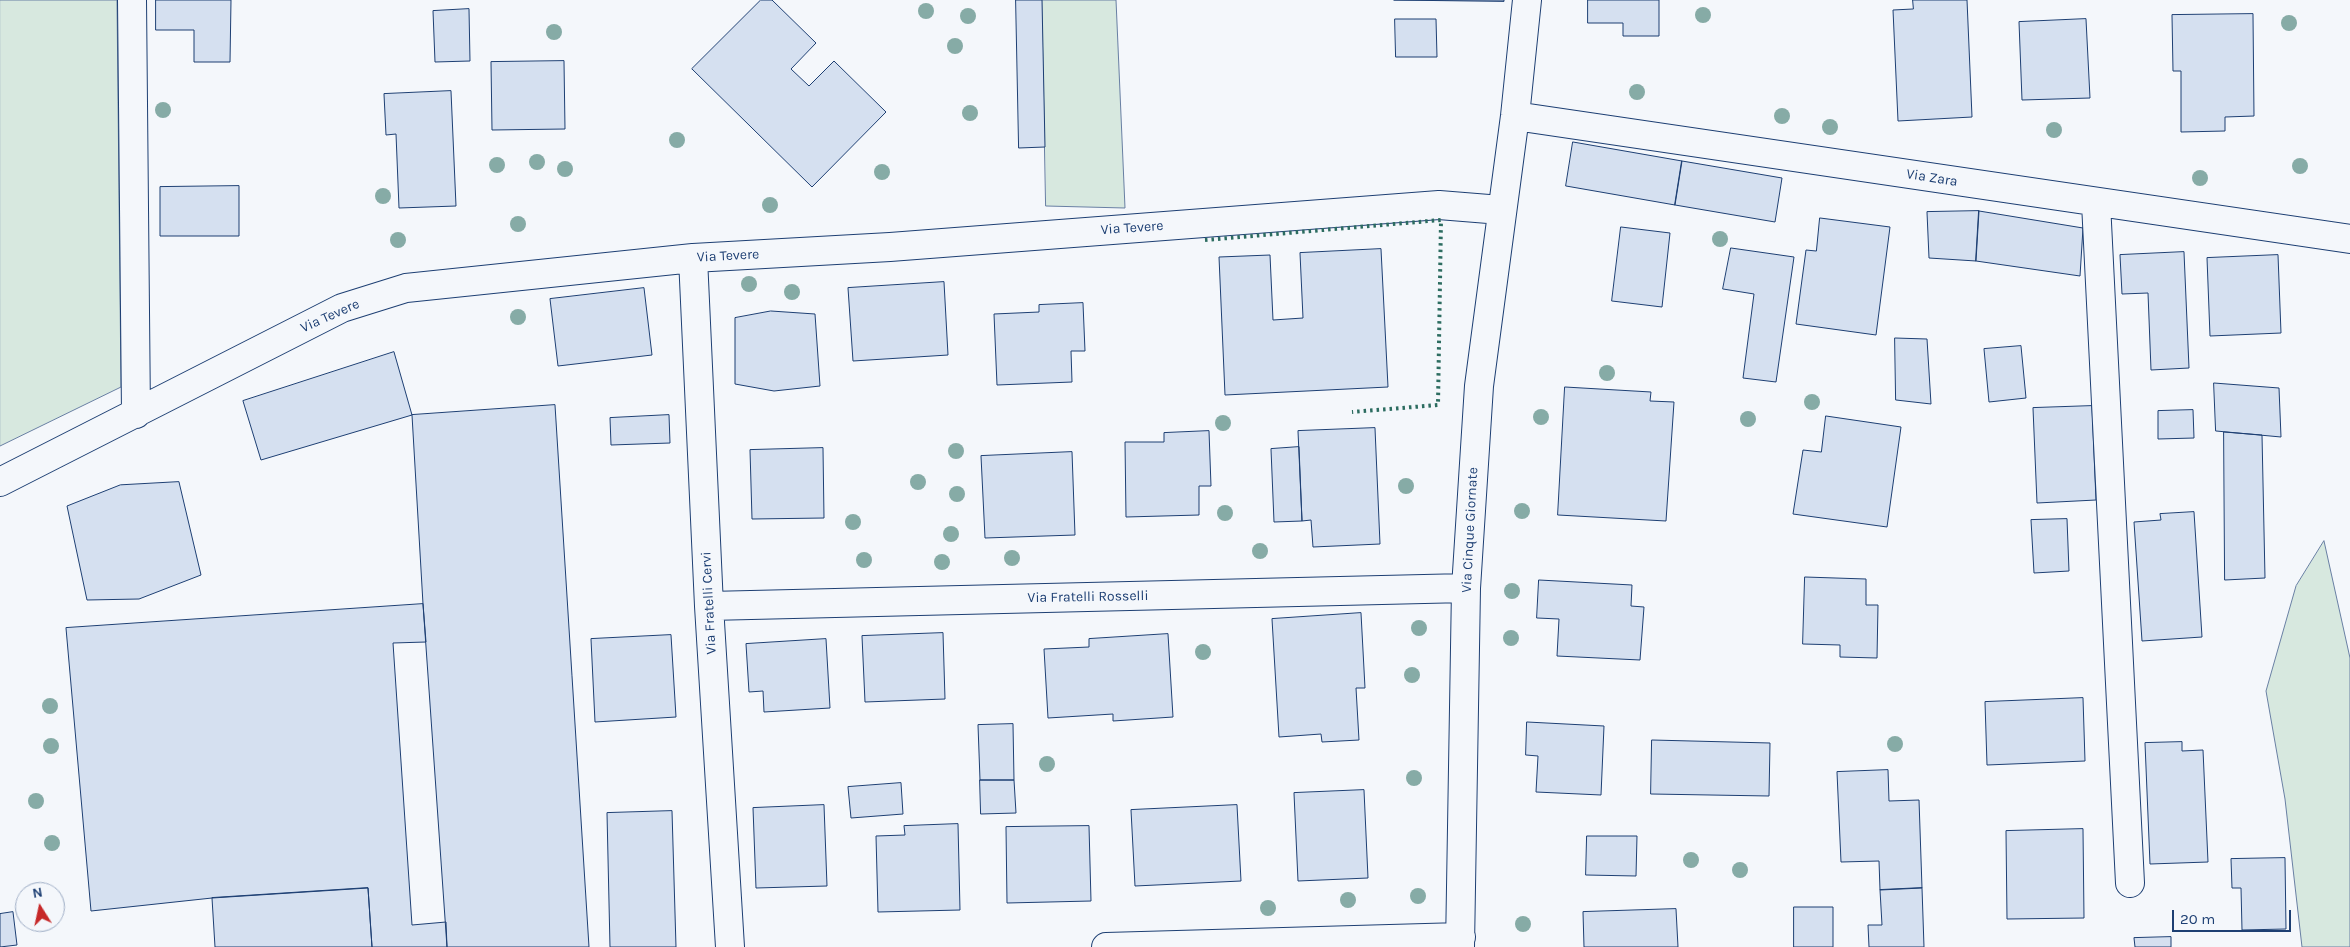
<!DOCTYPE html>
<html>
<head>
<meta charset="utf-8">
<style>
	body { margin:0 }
	#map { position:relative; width:2350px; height:947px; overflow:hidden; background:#f4f7fb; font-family:Karla,sans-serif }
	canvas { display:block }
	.north { position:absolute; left:15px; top:882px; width:50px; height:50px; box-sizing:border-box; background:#f4f7fb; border:1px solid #9eadc5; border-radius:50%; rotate:350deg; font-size:14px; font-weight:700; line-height:20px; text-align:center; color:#1d3f73 }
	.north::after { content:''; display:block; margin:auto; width:18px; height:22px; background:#c62828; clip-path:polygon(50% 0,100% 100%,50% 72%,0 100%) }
	.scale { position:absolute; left:2172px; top:910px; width:119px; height:22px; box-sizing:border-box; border:2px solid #1d3f73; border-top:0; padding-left:6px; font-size:15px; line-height:18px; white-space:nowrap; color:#1d3f73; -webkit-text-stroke:4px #f4f7fb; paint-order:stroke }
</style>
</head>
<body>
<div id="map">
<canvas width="2350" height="947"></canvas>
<div class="north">N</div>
<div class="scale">20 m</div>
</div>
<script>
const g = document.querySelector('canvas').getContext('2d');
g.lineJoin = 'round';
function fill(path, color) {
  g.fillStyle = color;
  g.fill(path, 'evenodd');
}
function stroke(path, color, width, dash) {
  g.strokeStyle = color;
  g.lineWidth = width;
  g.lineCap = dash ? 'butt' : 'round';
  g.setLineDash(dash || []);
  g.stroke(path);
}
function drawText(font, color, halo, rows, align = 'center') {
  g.font = font + ' Karla,sans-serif';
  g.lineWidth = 4;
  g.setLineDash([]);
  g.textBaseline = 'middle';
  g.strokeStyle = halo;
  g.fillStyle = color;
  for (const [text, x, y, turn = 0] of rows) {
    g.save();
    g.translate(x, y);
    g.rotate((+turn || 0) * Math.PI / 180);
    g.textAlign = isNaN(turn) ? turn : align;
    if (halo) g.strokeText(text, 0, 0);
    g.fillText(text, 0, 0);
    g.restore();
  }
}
const green = new Path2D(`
	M0,0H117L121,387L0,446Z
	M1042,0H1116L1125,208L1046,206Z
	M2324,541L2350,658V947H2302L2285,799L2266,691L2296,586Z`);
const building = new Path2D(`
	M156,0H231L230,62H194V30H156Z
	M761,0H772L816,43L791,69L809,86L834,61L886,112L812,187L692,69Z
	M1016,0H1042L1045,147L1019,148Z
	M1394,0H1504V1Z
	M1588,0H1659V36H1623V23H1588Z
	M1913,0H1967L1972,117L1898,121L1893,10L1913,9Z
	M469,9L470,61L435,62L433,11Z
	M2253,14L2254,116L2225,117V131L2181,132V71H2173L2172,15Z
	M1395,19H1436L1437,57H1396Z
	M2086,19L2090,98L2022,100L2019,22Z
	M564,61L565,129L492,130L491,62Z
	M451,91L456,206L399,208L396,134L386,135L384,94Z
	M1573,142L1682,161L1675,205L1566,186Z
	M1682,161L1782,178L1775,222L1675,205Z
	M239,186V236H160V187Z
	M1979,211L2083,228L2080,276L1976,261Z
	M1979,211L1976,261L1929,258L1927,212Z
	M1820,218L1890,227L1876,335L1796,324L1806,250L1816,251Z
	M1621,227L1670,233L1662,307L1612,301Z
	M1731,248L1794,257L1776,382L1743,378L1754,294L1723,289Z
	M1381,249L1388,387L1225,395L1219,257L1270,255L1273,320L1303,318L1300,253Z
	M2184,252L2189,368L2151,370L2148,293L2122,294L2120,255Z
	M2278,255L2281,333L2210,336L2207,258Z
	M944,282L948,355L853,361L848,288Z
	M644,288L652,355L558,366L550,299Z
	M1083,303L1085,351H1071L1072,382L997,385L994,314L1039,312V305Z
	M771,311L815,314L820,386L774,391L735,384V318Z
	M1895,338L1927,339L1931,404L1896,400Z
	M2021,346L2026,398L1989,402L1984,349Z
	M394,352L412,415L261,460L243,401Z
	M2214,383L2279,388L2281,437L2216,431Z
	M1565,387L1651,392L1650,401L1674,402L1666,521L1558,515Z
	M555,405L589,947H447L423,604L412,415Z
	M2092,406L2096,500L2037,503L2033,408Z
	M2193,410L2194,438L2158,439V411Z
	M669,415L670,443L611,445L610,418Z
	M1826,416L1901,427L1887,527L1793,514L1803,450L1821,452Z
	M1375,428L1380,544L1313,547L1311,520L1302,521L1298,431Z
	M1209,431L1211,486H1199V515L1126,517L1125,442H1164V433Z
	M2224,432L2262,435L2265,578L2225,580Z
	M1299,447L1302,521L1274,522L1271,449Z
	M823,448L824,518L752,519L750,450Z
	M1072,452L1075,535L985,538L981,456Z
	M179,482L201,575L139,599L87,600L67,506L120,485Z
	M2194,512L2202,637L2142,641L2134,522L2161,520L2160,514Z
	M2067,519L2069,571L2034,573L2031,520Z
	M1805,577L1866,579V605H1878L1877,658L1840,657V645L1803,644Z
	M1539,580L1632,585L1631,606L1644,607L1640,660L1557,656L1559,619L1537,618Z
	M423,604L426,642L393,643L412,925L446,922L447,947H372L368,888L212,898L91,911L66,628Z
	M1361,613L1365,688H1356L1359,740L1322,742L1321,734L1279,737L1272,619Z
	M943,633L945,699L865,702L862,636Z
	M1168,634L1173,717L1113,721V714L1048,718L1044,649L1089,647V639Z
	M671,635L676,717L595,722L591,639Z
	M826,639L830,708L764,712L763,691L749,692L746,644Z
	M2083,698L2085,761L1987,765L1985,702Z
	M1527,722L1604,726L1601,795L1536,792L1538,756L1526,755Z
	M1013,724L1014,780H980L978,725Z
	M1652,740L1770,743L1769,796L1651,794Z
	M2182,742V751L2203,750L2208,862L2150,864L2145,743Z
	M1888,770L1889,801L1919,800L1922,888L1880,890L1879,861L1841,862L1837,772Z
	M980,780H1014L1016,813L981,814Z
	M901,783L903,814L851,818L848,787Z
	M1364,790L1368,878L1298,881L1294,793Z
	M824,805L827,886L756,888L753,808Z
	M1237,805L1241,881L1135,886L1131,810Z
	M672,811L676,947H610L607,813Z
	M958,824L960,910L878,912L876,836L905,835L904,826Z
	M1089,826L1091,901L1007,903L1006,827Z
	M2083,829L2084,918L2007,919L2006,831Z
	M1587,836H1637L1636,876L1586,875Z
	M2285,858L2286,929L2242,930L2241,888H2232L2231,859Z
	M368,888L372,947H215L212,898Z
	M1922,888L1924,947H1869L1868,925H1882L1880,890Z
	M1794,907H1833V947H1794Z
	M1676,909L1678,947H1584L1583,912Z
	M13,912L17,945L0,947V914Z
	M2171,937V947H2135L2134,938Z`);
const minor = new Path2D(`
	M132,0L136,414
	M1515,116L2350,239
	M2096,203L2130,883
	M693,258L709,606L730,947
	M0,482L342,308L406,288L693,258L890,247L1439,205L1501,210
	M709,606L1466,588
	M1106,947L1461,937
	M1460,947L1466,588L1479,386L1515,116L1527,0`);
const hedge = new Path2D(`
	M1205,240L1441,220L1438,405L1352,412`);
const trees = [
	[926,11],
	[1703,15],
	[968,16],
	[2289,23],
	[554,32],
	[955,46],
	[1637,92],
	[163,110],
	[970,113],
	[1782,116],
	[1830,127],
	[2054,130],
	[677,140],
	[537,162],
	[497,165],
	[2300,166],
	[565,169],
	[882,172],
	[2200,178],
	[383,196],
	[770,205],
	[518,224],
	[1720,239],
	[398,240],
	[749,284],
	[792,292],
	[518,317],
	[1607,373],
	[1812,402],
	[1541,417],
	[1748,419],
	[1223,423],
	[956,451],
	[918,482],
	[1406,486],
	[957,494],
	[1522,511],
	[1225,513],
	[853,522],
	[951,534],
	[1260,551],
	[1012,558],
	[864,560],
	[942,562],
	[1512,591],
	[1419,628],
	[1511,638],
	[1203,652],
	[1412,675],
	[50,706],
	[1895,744],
	[51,746],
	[1047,764],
	[1414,778],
	[36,801],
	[52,843],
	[1691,860],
	[1740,870],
	[1418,896],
	[1348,900],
	[1268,908],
	[1523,924]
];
const streetNames = [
	["Via Zara",1932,178,9],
	["Via Tevere",1132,228,-4],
	["Via Tevere",728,256,-3],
	["Via Tevere",330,316,-24],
	["Via Cinque Giornate",1470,530,-87],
	["Via Fratelli Rosselli",1088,597,-1],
	["Via Fratelli Cervi",709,603,-93]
];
fill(green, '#d7e8df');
stroke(green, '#687fa3', 1);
fill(building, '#d5e0f0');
stroke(building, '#1d3f73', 1);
stroke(minor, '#1d3f73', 30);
stroke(minor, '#f4f7fb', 28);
stroke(hedge, '#2c6c60', 4, [2.5, 4]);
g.fillStyle = '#86aba6';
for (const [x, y] of trees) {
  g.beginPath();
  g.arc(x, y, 8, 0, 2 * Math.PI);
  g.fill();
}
drawText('14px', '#1d3f73', '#f4f7fb', streetNames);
</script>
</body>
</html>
